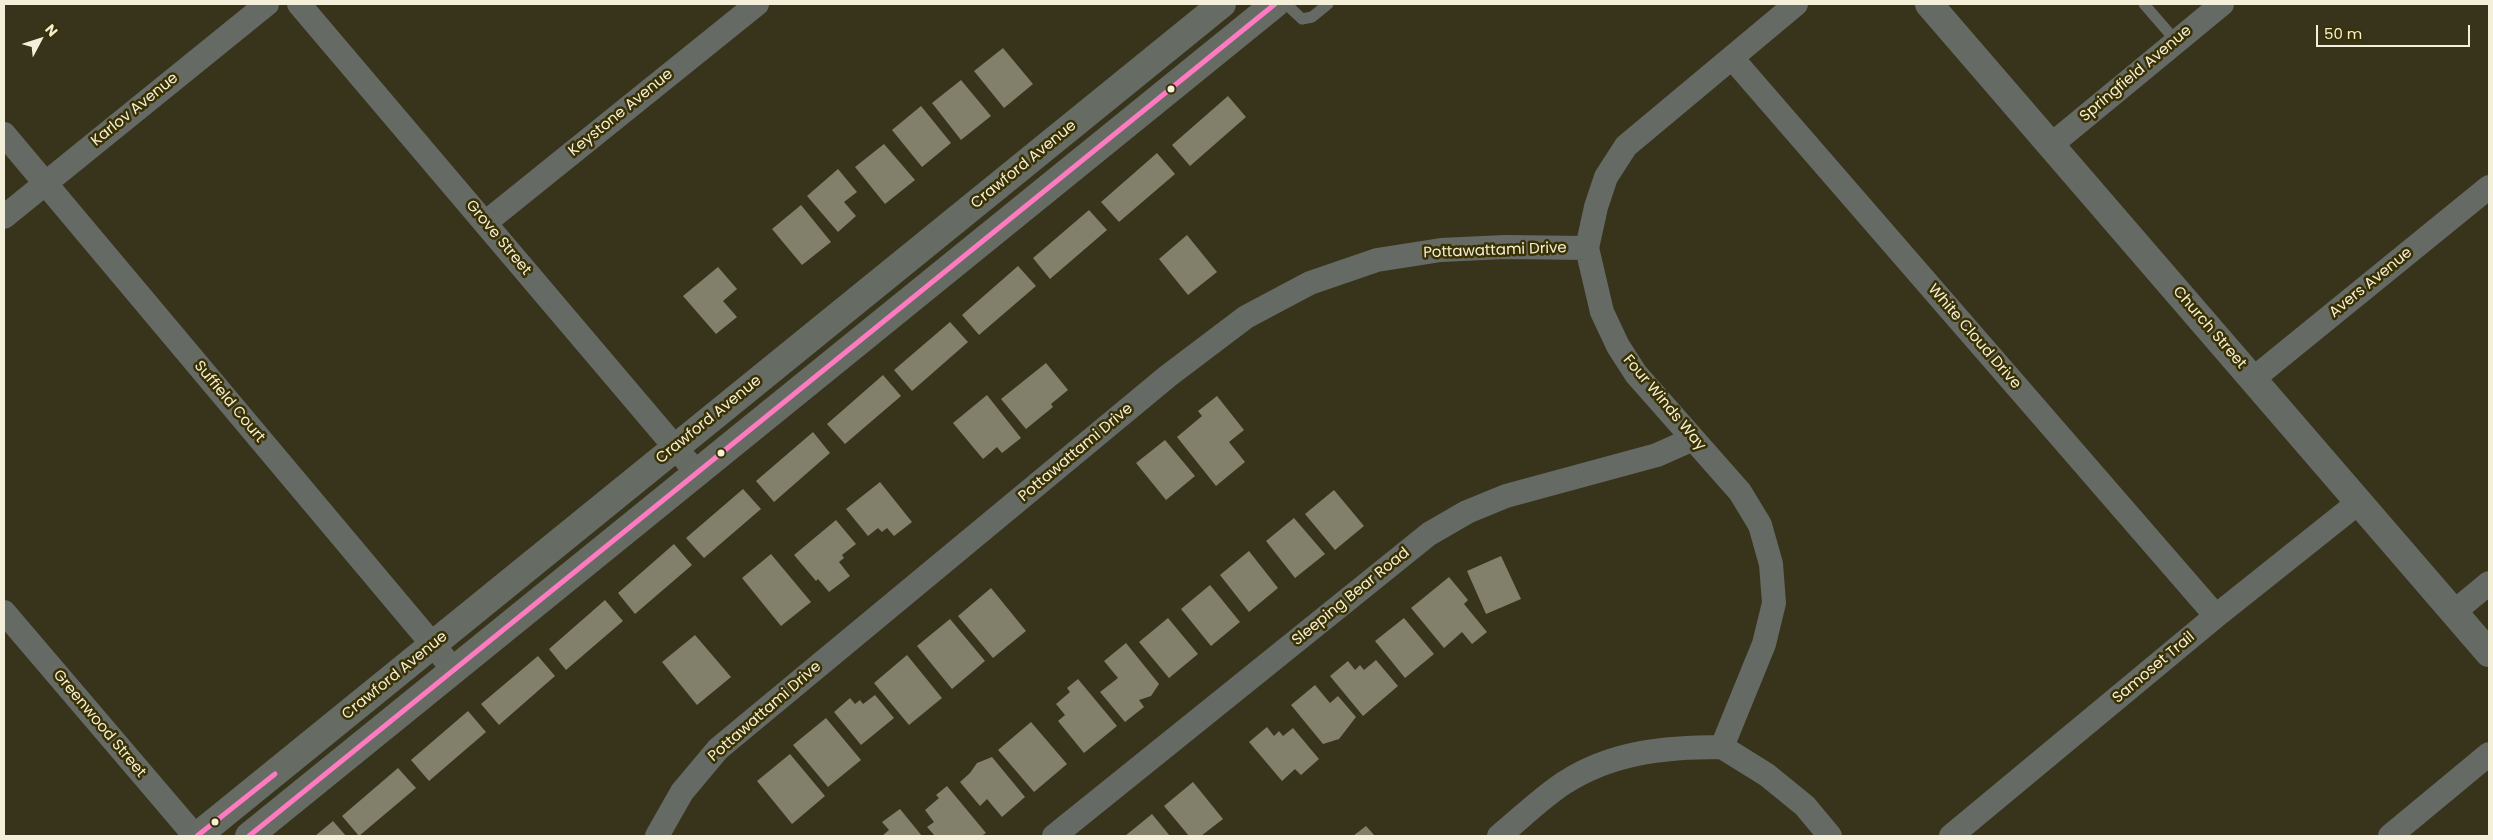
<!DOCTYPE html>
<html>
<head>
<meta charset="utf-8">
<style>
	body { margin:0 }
	#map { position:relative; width:2493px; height:840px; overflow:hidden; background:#38341c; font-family:Poppins,sans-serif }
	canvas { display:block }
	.frame { position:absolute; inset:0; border:5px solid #f4efd8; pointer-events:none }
	.north { position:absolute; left:15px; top:15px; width:50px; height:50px; -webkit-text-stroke:4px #3a3102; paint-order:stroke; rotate:50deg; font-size:14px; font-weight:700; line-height:20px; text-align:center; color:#f4efd8 }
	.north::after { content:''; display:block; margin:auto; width:18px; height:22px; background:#f4efd8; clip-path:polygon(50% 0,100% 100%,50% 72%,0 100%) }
	.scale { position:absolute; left:2316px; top:25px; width:154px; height:22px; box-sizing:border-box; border:2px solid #f4efd8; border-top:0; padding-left:6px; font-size:15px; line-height:18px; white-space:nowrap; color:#f4efd8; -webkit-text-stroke:4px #3a3102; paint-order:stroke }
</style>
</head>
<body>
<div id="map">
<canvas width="2493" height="840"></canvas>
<div class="frame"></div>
<div class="north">N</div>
<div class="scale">50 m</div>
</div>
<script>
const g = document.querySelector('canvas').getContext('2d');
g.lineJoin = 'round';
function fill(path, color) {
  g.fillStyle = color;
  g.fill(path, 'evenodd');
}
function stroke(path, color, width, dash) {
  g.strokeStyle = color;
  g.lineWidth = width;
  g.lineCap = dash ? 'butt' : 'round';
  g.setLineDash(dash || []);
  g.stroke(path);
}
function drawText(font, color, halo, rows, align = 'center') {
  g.font = font + ' Poppins,sans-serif';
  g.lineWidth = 5;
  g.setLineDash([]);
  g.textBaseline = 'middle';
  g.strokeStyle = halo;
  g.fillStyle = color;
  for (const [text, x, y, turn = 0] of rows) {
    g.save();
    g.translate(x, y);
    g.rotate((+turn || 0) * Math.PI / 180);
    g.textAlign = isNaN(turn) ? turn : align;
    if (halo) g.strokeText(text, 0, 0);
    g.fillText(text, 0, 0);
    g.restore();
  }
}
const building = new Path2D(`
	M1003,48L1033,84L1004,108L974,71Z
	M961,80L991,116L961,140L932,103Z
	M1228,96L1246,117L1190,166L1172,145Z
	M921,106L951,143L922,167L892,130Z
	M884,144L915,180L885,204L855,167Z
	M1157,153L1175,174L1119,222L1101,202Z
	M838,169L857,192L844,202L856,216L838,232L807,196Z
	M801,205L831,242L802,265L772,229Z
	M1089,210L1107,230L1050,279L1033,258Z
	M1187,235L1217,272L1188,295L1159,259Z
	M1018,266L1036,286L979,335L962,315Z
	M718,267L737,289L723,301L737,317L716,334L683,296Z
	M950,322L968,342L912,391L894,370Z
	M1046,363L1068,390L1051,404L1053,407L1026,429L1001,399Z
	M883,375L901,396L845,444L827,424Z
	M987,395L1021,438L1002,453L997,447L983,459L953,423Z
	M1217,396L1244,430L1229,442L1245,462L1216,486L1177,437L1202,416L1198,411Z
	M813,432L830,453L774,502L756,481Z
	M1165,440L1195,476L1166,500L1136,463Z
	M880,482L912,522L894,536L887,528L882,532L878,528L868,536L846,509Z
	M743,489L761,509L704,558L686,538Z
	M1334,490L1364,526L1335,550L1305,514Z
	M1294,518L1325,554L1295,578L1266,541Z
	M836,520L856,544L842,555L844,558L839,562L850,576L829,592L818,579L816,581L794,555Z
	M674,544L692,565L635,614L618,593Z
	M1249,551L1278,588L1249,612L1220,575Z
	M771,554L811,602L781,626L742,578Z
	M1501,556L1521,599L1486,614L1467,571Z
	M1449,577L1468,600L1464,604L1487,632L1472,644L1462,632L1444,648L1411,608Z
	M1210,585L1240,622L1211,646L1181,609Z
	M991,588L1026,631L993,658L958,616Z
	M605,600L623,621L566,670L549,649Z
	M1168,618L1198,654L1169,678L1139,642Z
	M1404,618L1434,654L1405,678L1375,641Z
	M950,619L985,661L952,689L917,646Z
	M695,635L731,677L697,705L662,662Z
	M1126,643L1159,684L1151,696L1139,700L1144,707L1125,722L1100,692L1118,678L1104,661Z
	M907,655L942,698L909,725L874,683Z
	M538,656L555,676L499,725L481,704Z
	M1376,660L1398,686L1363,716L1330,676L1348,661L1355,670L1360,665L1364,670Z
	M1078,679L1117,726L1084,753L1058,721L1065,715L1056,704L1070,692L1067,688Z
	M1315,685L1330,703L1338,696L1356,717L1339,739L1323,744L1291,705Z
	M875,695L894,718L861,745L834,712L850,698L855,704L860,700L863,704Z
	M468,711L486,732L429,781L411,760Z
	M826,718L861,760L828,787L793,745Z
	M1031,722L1067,764L1034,792L998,750Z
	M1267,727L1274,736L1279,731L1283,736L1293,728L1319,759L1301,775L1295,769L1282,781L1249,742Z
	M790,754L825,796L792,824L757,781Z
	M992,757L1025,797L1002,817L987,799L980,806L960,782L970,773L977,763Z
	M398,768L416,788L359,836L342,816Z
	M1193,782L1223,819L1201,836H1189L1164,806Z
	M947,786L986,833L981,836H935L927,827L934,822L925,810L939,798L936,795Z
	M900,809L922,836H882L889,830L882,822Z
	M1152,814L1170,836H1125Z
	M333,821L346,836H315Z
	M1366,826L1375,836H1353Z`);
const service = new Path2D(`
	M1286,4L1302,19L1312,17L1328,4
	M2144,4L2176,41`);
const minor = new Path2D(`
	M299,4L697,473
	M1732,58L2216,616
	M4,134L454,670
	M2051,145L2222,4
	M4,217L267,4
	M485,223L757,4
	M2253,379L2489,187
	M4,612L195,836
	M2454,612L2489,583
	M1722,747L1764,644L1774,603L1771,564L1760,525L1740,492L1636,374L1618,346L1602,312L1587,248L1596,207L1606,177L1626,146L1796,4
	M1722,747L1767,775L1805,806L1830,836
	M657,836L682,792L718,749L1168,376L1246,317L1310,283L1377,260L1441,250L1505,247L1587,248
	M1054,836L1429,534L1467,512L1506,496L1657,455L1693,439
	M1499,836C1520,819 1541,798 1564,783C1612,752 1665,747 1722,747
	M1951,836L2216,616L2359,502
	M2390,836L2489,754`);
const tertiary = new Path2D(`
	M1929,4L2489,653`);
const secondary = new Path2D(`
	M197,836L1222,4
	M249,836L1275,4`);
const bus1 = new Path2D(`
	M197,836L275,774
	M249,836L1275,4`);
const markers = [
	[1171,89,4.5,"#f4efd8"],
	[721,453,4.5,"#f4efd8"],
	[215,822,4.5,"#f4efd8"]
];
const streetNames = [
	["Springfield Avenue",2136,74,-40],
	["Karlov Avenue",135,110,-39],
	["Keystone Avenue",621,113,-39],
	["Crawford Avenue",1024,165,-39],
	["Grove Street",498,238,50],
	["Pottawattami Drive",1495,251,-2],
	["Avers Avenue",2371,283,-39],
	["Church Street",2209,328,49],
	["White Cloud Drive",1974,337,49],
	["Suffield Court",229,402,50],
	["Four Winds Way",1664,403,50],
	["Crawford Avenue",709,420,-39],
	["Pottawattami Drive",1076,453,-40],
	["Sleeping Bear Road",1351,597,-39],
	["Samoset Trail",2154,668,-40],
	["Crawford Avenue",395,676,-39],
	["Pottawattami Drive",765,712,-41],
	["Greenwood Street",99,724,50]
];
fill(building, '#827f6b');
stroke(service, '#666a65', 11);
stroke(minor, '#666a65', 24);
stroke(tertiary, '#666a65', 28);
stroke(secondary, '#666b63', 28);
stroke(bus1, '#fe7ac1', 5);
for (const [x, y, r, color] of markers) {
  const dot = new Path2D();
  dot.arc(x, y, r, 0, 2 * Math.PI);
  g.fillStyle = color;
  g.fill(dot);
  stroke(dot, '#3a3102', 2);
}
drawText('15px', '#f4efd8', '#3a3102', streetNames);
</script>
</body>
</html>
